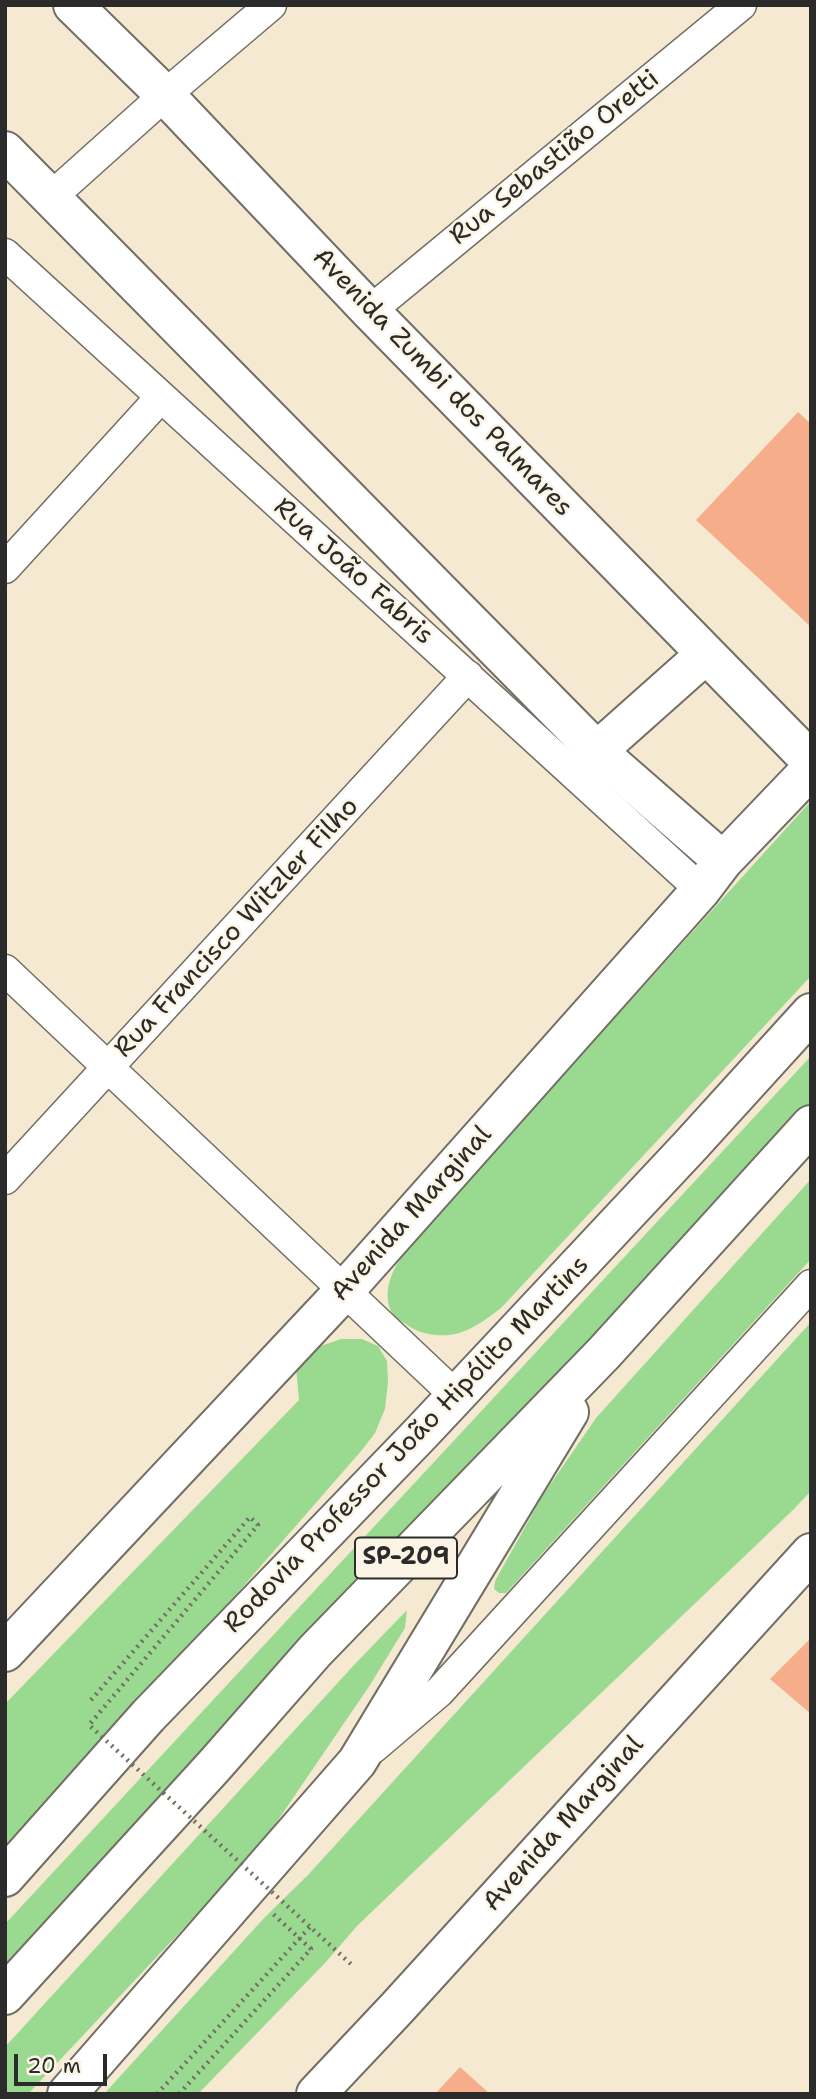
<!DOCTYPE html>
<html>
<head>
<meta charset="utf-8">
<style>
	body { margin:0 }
	#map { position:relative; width:816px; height:2099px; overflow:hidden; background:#f6e9d1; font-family:"Shantell Sans",sans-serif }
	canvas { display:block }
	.frame { position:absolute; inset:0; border:7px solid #2b2b2b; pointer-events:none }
	.scale { position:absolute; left:14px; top:2054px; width:93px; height:32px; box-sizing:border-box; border:4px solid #2b2b2b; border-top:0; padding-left:9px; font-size:21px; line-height:24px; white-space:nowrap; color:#2b2b2b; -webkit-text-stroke:5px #fcf5e5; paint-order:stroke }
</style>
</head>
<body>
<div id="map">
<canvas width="816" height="2099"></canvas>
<div class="frame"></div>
<div class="scale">20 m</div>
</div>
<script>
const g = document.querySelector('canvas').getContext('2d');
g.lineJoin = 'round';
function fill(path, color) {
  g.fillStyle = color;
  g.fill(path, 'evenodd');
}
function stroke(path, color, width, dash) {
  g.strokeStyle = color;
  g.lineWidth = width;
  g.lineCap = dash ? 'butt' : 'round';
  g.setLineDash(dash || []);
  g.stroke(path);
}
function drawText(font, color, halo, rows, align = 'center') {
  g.font = font + ' "Shantell Sans",sans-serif';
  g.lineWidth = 5;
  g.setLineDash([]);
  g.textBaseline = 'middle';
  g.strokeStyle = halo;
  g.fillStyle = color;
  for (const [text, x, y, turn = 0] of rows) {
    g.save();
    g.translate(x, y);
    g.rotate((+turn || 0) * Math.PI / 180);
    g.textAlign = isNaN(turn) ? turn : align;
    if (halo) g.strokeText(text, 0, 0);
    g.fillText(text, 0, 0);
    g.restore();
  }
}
const green = new Path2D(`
	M811,801V976L501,1308C488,1318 475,1328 459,1333C445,1337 426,1336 412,1328C405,1323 395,1319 391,1311C380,1287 398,1260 412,1242Z
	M811,1056V1101L5,1971V1924Z
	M811,1179V1259L506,1593H499L494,1589L495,1581L543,1495L596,1418Z
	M811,1322V1491L794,1509L358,1925L325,1963L198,2094H104L265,1917L308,1875Z
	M341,1339H362L378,1346L387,1361L388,1382L385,1409L375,1433L362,1450L77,1777L5,1856V1704L299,1400L296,1367L318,1347Z
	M407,1610L405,1628L370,1685L259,1848L28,2094H5V2047L354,1665Z`);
const building = new Path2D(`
	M798,412L811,424V627L696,520Z
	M811,1638V1714L770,1679Z
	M460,2067L490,2094H435Z`);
const path = new Path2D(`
	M179,2094L311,1949L271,1912`);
const street = new Path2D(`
	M50,198L165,95L271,5
	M5,254L701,890
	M370,311L741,5
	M5,568L161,397
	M5,970L456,1396
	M5,1179L468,676
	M373,1748L439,1692L811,1285`);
const secondary = new Path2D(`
	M73,5L165,95L370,311L811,761
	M5,151L597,751L723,861
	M597,751L706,654
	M5,1652L345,1290L701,890L723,861L811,769
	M316,2094L397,2008L811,1553`);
const highway = new Path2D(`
	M5,1877L148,1716L423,1431L691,1145L811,1013
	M5,1995L214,1766L315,1651L604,1353L811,1125
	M67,2094L357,1762L569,1412`);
const pathBridge = new Path2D(`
	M91,1700L250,1517L258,1525L89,1725L353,1966
	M157,2094L310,1927`);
const shields = [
	[406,1558,102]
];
const shieldNames = [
	["SP-209",406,1558]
];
const streetNames = [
	["Rua Sebastião Oretti",555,158,-39],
	["Avenida Zumbi dos Palmares",442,383,46],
	["Rua João Fabris",353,572,42],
	["Rua Francisco Witzler Filho",237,928,-47],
	["Avenida Marginal",412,1214,-48],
	["Rodovia Professor João Hipólito Martins",407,1445,-46],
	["Avenida Marginal",564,1824,-48]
];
fill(green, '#99da90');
fill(building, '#f5ad8a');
stroke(street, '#726e65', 33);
stroke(secondary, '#726e65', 42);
stroke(highway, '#726e65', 42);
stroke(path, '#726e65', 4.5, [2, 5]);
stroke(street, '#fff', 30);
stroke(secondary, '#fff', 38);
stroke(highway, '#fff', 38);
stroke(pathBridge, '#726e65', 4.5, [2, 5]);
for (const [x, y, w] of shields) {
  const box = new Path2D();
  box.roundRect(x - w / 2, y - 20.5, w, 41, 5);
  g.fillStyle = '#fcf5e5';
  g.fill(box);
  stroke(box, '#2b2b2b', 2);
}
drawText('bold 24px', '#2b2b2b', null, shieldNames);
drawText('26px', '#2b2b2b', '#fcf5e5', streetNames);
</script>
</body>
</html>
